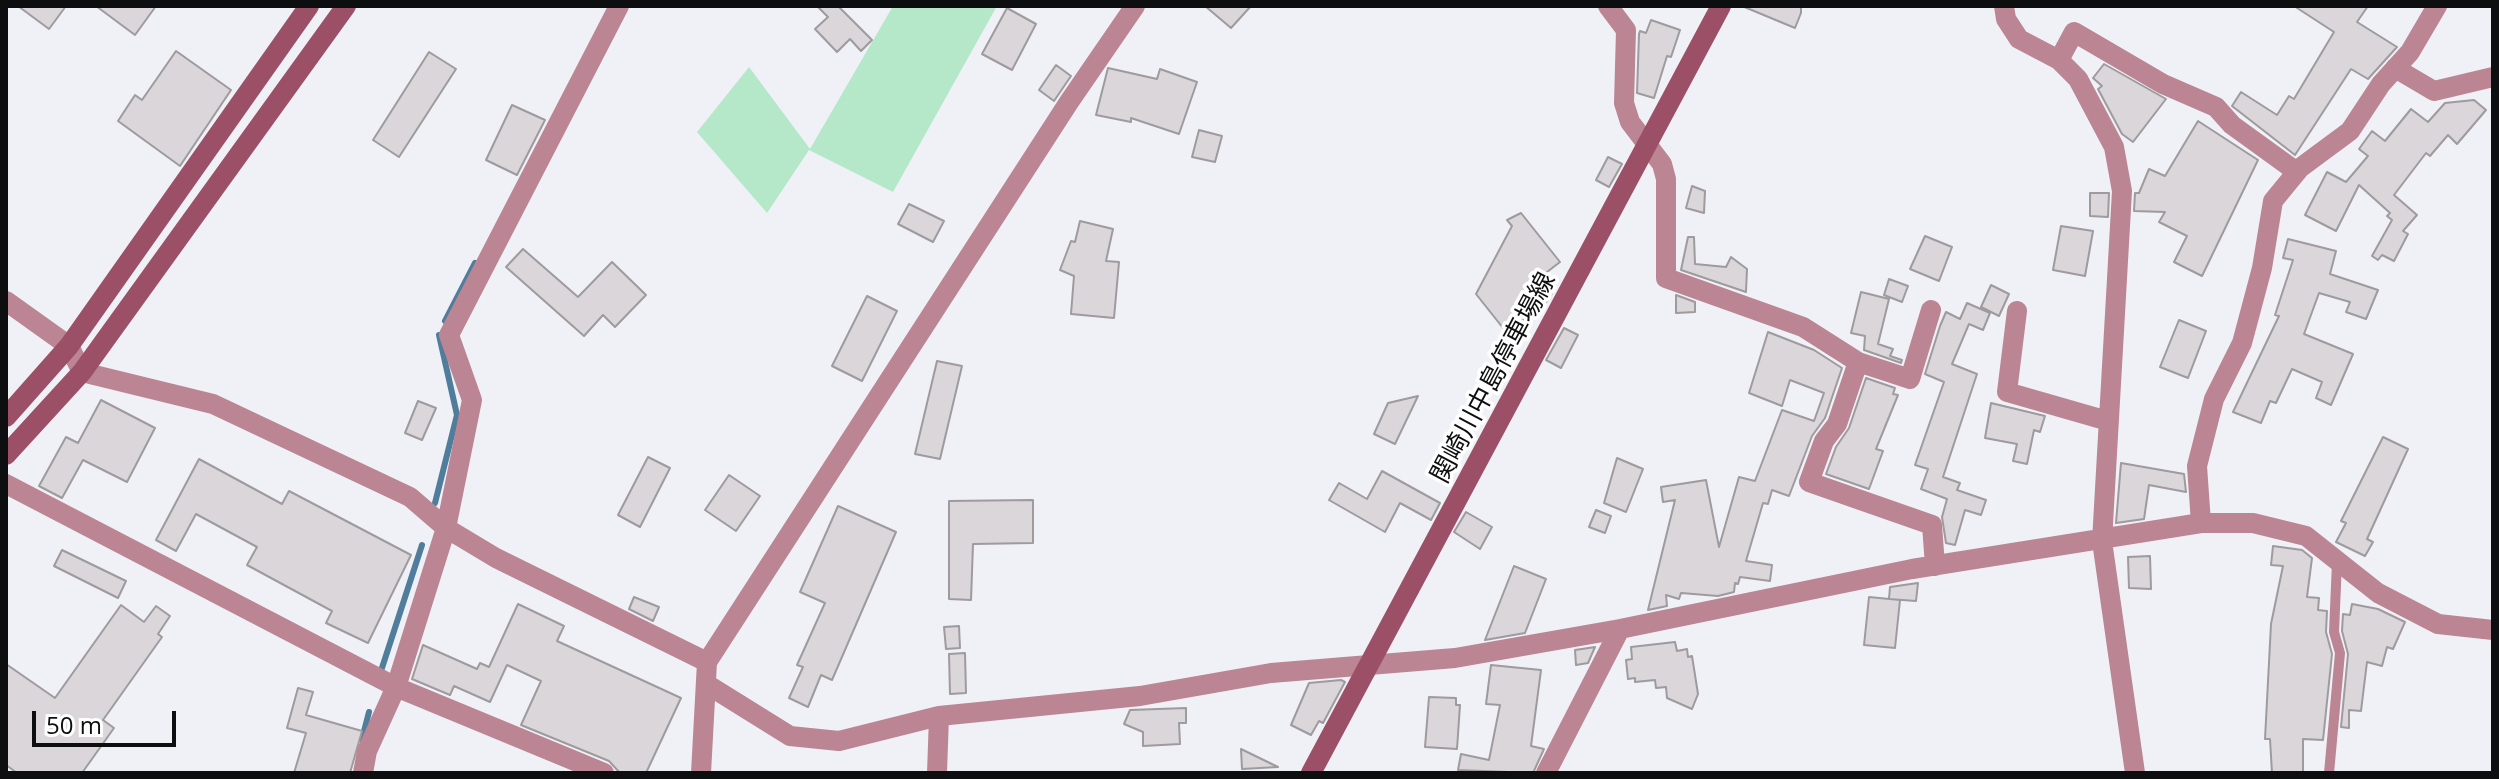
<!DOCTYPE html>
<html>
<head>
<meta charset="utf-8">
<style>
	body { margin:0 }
	#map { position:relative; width:2499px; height:779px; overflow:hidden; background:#eff1f6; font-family:"Open Sans",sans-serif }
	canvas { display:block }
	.frame { position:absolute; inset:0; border:8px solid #0d0e0f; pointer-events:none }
	.scale { position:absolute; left:32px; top:711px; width:144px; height:36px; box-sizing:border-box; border:4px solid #0d0e0f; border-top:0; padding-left:10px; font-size:24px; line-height:28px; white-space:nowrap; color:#0d0e0f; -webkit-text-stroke:6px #fefefe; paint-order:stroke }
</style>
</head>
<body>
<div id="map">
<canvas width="2499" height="779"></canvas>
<div class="frame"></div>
<div class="scale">50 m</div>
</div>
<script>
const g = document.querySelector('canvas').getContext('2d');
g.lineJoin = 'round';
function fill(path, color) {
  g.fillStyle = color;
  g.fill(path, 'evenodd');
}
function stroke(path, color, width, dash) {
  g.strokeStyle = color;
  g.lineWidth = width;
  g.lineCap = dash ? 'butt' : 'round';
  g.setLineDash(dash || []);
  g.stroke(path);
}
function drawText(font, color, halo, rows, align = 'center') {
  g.font = font + ' "Open Sans","Noto Sans JP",sans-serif';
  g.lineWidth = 7;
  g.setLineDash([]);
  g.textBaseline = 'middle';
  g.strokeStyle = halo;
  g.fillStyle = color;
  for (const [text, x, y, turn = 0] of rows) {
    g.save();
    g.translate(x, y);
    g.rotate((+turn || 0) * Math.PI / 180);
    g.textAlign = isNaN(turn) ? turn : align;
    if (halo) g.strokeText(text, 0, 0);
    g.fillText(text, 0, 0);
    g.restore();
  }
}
const green = new Path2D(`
	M893,6H997L893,192L809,150L767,213L697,132L749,67L810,149Z`);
const stream = new Path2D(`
	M445,321L475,263
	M435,503L457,415L439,335
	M380,674L422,545
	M362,739L369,712`);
const building = new Path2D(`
	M18,6H66L49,29Z
	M96,6H156L135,35Z
	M817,6H838L872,40L861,51L850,39L837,52L815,29L828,17Z
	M1205,6H1251L1231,28Z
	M1742,6H1801V13L1795,28Z
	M2294,6H2368L2357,22L2397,47L2368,79L2351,69L2295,155L2232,106L2241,92L2277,115L2289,96L2294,99L2334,32Z
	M1007,8L1036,24L1012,70L982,54Z
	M1651,20L1680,30L1671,57L1667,56L1654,98L1637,93L1639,34L1640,31L1646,33Z
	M176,51L231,90L180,166L118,121L135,95L142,100Z
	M429,52L456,69L399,157L373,140Z
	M2104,64L2166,99L2133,142L2122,134L2098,89L2102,86L2093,78Z
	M1056,65L1071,76L1054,101L1039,90Z
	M1108,68L1157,79L1160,69L1197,82L1179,134L1131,118V122L1096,115Z
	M2474,100L2486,110L2457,144L2448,135L2430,156L2426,153L2394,195L2417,215L2403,231L2408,234L2394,261L2382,255L2378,260L2372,256L2392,220L2387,216L2390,213L2359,185L2336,231L2305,215L2327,172L2346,182L2368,156L2359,149L2372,131L2385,141L2411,109L2428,122L2445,103Z
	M512,105L545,120L517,175L486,160Z
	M2198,121L2258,160L2202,276L2174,262L2187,236L2159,222L2165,212L2134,211L2135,193H2139L2149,169L2165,176Z
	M1199,130L1222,136L1215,162L1192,157Z
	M1608,157L1622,164L1609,187L1596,180Z
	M1692,186L1705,191L1704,213L1686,208Z
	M2090,193H2109L2108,217L2090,216Z
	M909,204L944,221L933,242L898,224Z
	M1521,213L1560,262L1547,272L1555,282L1550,299L1507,333L1476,294L1512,226L1507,220Z
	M1080,221L1113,229L1106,261L1119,262L1114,318L1071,314L1074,276L1060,270L1071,241L1075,242Z
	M2061,226L2093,231L2085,276L2053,270Z
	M1925,236L1952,247L1939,281L1910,269Z
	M1688,237H1694L1695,264L1726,267L1731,257L1747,269L1746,292L1681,270Z
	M2288,239L2336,251L2330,274L2378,290L2366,319L2346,312L2350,302L2319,293L2304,334L2353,354L2331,405L2316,398L2322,382L2292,369L2276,403L2270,401L2261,423L2233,412L2279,316L2275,315L2293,260L2283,258Z
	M523,249L578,297L612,262L646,295L615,327L603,315L584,336L506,267Z
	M1889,279L1908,286L1902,302L1884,295Z
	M1991,285L2009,294L1999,316L1981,307Z
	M1861,292L1889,299L1878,344L1893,349L1890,356L1902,360L1901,363L1864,350L1865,336L1851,333Z
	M1676,295L1695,302V312L1676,313Z
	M867,296L897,311L862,381L832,366Z
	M1967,303L1990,313L1983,330L1969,324L1952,364L1977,374L1943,477L1960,483L1957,490L1986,500L1981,515L1965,510L1955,545L1946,543L1942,517L1947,499L1921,489L1928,469L1915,465L1944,382L1925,374L1940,326L1946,312L1960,319Z
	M2179,320L2206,331L2188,378L2160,367Z
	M1564,328L1578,335L1561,368L1546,360Z
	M1768,332L1814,350L1842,368L1825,418L1812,436L1789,496L1772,490L1768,504L1763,503L1746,561L1772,565L1770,581L1740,577L1738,584L1735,583L1734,592L1718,596L1681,593L1679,599L1666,595L1667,606L1648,610L1675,500L1663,502L1661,487L1706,480L1719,547L1739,477L1755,481L1782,410L1814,421L1824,393L1790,380L1782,406L1749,393Z
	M937,361L962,366L940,459L915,454Z
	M1866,378L1895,388L1893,394L1898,395L1876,449L1883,451L1869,489L1826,474L1836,447L1849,428Z
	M1418,396L1395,444L1374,434L1388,403Z
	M101,400L155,428L127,482L83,460L62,498L39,486L66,437L78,443Z
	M418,401L436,408L422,440L405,433Z
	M1991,403L2045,416L2040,432L2034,430L2027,464L2013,461L2017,444L1985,438Z
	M2383,437L2408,449L2367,539L2373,542L2365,556L2336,542L2346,523L2341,521Z
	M648,457L670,468L640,527L618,515Z
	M1617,458L1643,469L1626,512L1604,503Z
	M199,459L282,504L289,491L411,555L368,643L326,623L332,611L247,565L257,547L196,514L176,551L156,540Z
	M2121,463L2184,474L2186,492L2149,485L2144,519L2116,523Z
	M1382,471L1440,503L1431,520L1400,503L1385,532L1329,500L1339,483L1367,499Z
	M729,475L760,496L736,531L705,510Z
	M1033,500V543L973,544L971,600L949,599V501Z
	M838,506L896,532L832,680L821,675L808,707L789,698L803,667L797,665L825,603L800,592Z
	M1596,510L1611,516L1605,533L1589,527Z
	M1466,512L1492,527L1480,549L1454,532Z
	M2273,546L2302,550L2312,558L2307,597L2319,598L2318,610L2327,611L2326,632L2332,654L2323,740L2303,739V773H2272L2270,739H2265L2271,624L2283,566L2271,565Z
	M62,550L126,581L118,598L54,566Z
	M2150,556L2151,589L2129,588L2128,557Z
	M1514,566L1546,579L1525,633L1485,640Z
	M1918,583L1916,601L1889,599L1890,587Z
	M634,597L659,607L653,621L629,609Z
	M1869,597L1900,600L1895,648L1864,645Z
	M518,604L564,626L557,641L681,698L646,773H620L609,761L521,725L541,681L507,665L490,702L454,686L450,695L412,679L423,645L477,669L480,663L489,667Z
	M2352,604L2378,609L2405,622L2393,649L2387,647L2382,666L2367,662L2361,711L2349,710V728L2341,727L2348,654L2342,631L2343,614L2350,615Z
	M121,605L144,622L156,606L170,616L158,634L162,637L103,720L114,728L82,773H17L6,765V664L55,698Z
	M959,626L960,648L946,649L944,627Z
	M1675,642L1677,651L1687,649L1688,657L1692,656L1698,694L1692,709L1667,698L1666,687L1656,688L1655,680L1635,682V678L1628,679L1626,660L1632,659L1631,647Z
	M1595,647L1588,663L1576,665L1575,650Z
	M965,653L966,693L950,694L949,654Z
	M1491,665L1541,670L1531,746L1544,749L1533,773L1458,770L1461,754L1489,760L1500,705L1486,704Z
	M1341,680L1345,682L1323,723L1319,721L1311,735L1291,725L1309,683Z
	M298,688L313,692L306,715L362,731L350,773H294L306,733L287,728Z
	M1429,697L1456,698V705H1460L1457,749L1425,747Z
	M1186,708V723H1179L1180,744L1143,746V732L1124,724L1130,710Z
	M1241,749L1278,767L1242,769Z`);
const lane = new Path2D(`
	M2329,773L2340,653L2334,632L2337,562`);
const street = new Path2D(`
	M1608,6L1626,30L1624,103L1630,122L1662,164L1666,179V278L1803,327L1858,362L1910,379L1931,310
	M2004,6L2006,19L2019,39L2059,60L2078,79L2114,147L2122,191L2102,541L2135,773
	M2059,60L2074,32L2163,84L2216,107L2232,125L2297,172
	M2395,68L2434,91L2493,77
	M6,301L69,346L82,372L213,404L410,497L446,528L496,558L707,662
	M2017,311L2007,392L2108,421
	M1858,362L1837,424L1824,441L1809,482L1932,525L1935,566
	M6,484L396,687L604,773
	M2201,523L2197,466L2214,399L2242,343L2262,268L2273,201L2300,168L2350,131L2381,84L2410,52L2437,6
	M708,685L790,736L839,741L939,716L1140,696L1271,673L1455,658L1620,629L1912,569L2201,523H2253L2306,536L2378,593L2438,624L2493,630
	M363,773L367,751L396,687L446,528L472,400L449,335L619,6
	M701,773L707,662L1069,102L1135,6
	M937,773L939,716
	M1546,773L1620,629`);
const secondary = new Path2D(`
	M6,417L69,346L309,6
	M6,455L82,372L346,6
	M1311,773L1721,6`);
const streetNames = [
	["関崎川中島停車場線",1494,378,-62]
];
fill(green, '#b5e7c9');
stroke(stream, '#507d9c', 6);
fill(building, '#dbd6da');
stroke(building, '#9e9a9d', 2);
stroke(lane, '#bb8594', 10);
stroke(street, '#bb8594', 20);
stroke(secondary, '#9c5068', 20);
drawText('26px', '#0d0e0f', '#fefefe', streetNames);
</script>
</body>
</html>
